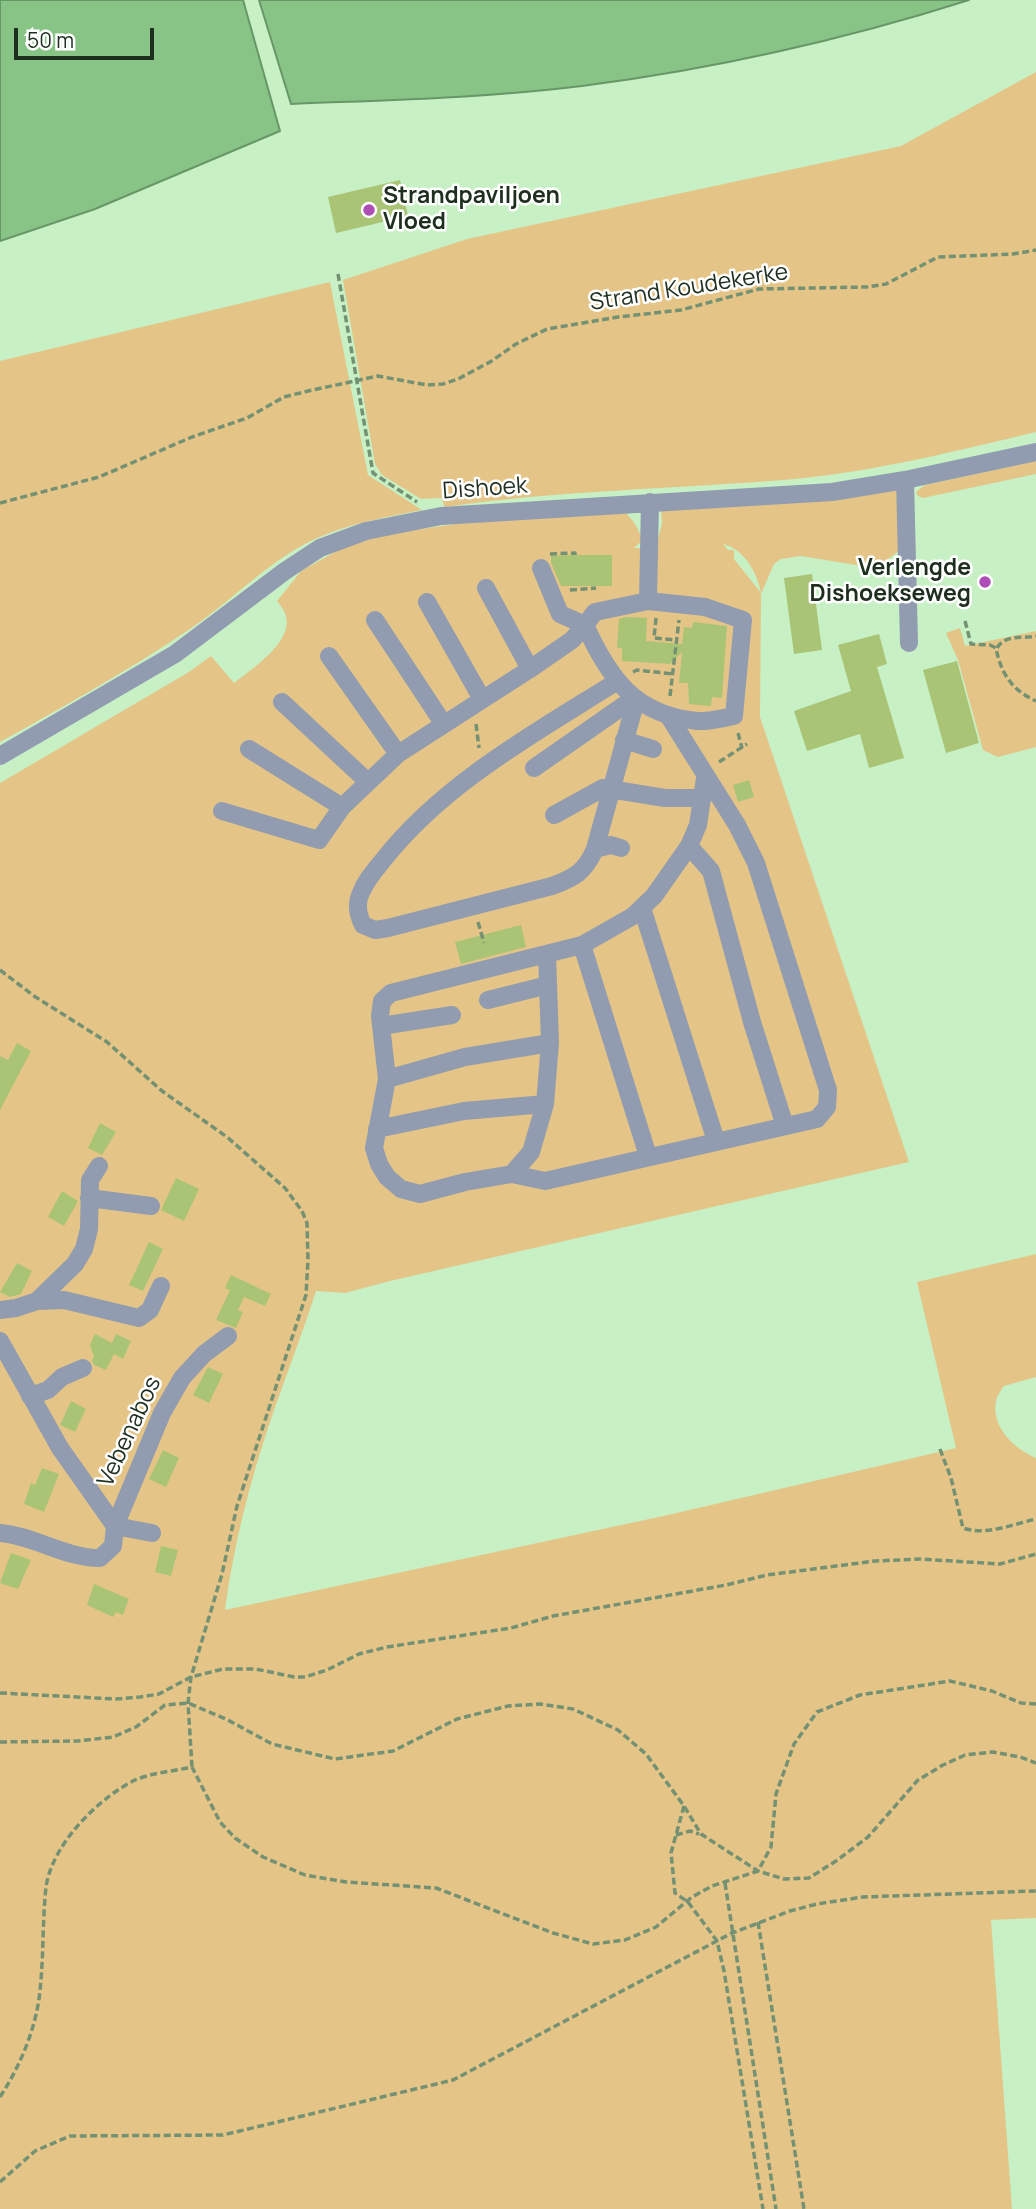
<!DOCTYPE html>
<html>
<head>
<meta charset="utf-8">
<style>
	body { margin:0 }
	#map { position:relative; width:1036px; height:2209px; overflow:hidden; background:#c7f0c5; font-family:Manrope,sans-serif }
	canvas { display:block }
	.scale { position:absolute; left:14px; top:28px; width:140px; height:32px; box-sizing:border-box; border:4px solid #1f2f1f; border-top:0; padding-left:9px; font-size:21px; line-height:24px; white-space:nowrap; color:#1f2f1f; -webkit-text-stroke:5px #fff; paint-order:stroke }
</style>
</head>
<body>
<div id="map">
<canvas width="1036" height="2209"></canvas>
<div class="scale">50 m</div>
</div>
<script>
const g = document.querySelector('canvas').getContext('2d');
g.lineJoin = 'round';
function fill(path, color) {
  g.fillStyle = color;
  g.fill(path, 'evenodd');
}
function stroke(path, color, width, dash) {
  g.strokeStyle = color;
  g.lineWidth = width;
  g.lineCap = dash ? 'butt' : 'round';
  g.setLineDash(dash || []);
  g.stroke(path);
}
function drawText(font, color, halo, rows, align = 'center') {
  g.font = font + ' Manrope,sans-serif';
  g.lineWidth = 5;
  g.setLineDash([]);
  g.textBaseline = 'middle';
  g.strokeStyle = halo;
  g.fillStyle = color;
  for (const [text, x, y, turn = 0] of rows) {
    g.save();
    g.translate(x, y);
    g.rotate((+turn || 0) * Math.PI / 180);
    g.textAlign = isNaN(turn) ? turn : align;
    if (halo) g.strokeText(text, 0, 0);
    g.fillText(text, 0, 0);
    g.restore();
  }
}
const green = new Path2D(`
	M1036,72V432C956,451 877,471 795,479C679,489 561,490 445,507L441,498L421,499L382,475L375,464L343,280L467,239L901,146Z
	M330,282L368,475L422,510C382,518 341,525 305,544C264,566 231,601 193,627C131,669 65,706 0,742V361Z
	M1036,461V474L923,498L918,496L916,492L925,485Z
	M897,486L899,551L883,563L862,566L801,556L781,559L774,564L761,594L760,717L909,1162L390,1281L345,1293L316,1291C302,1335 285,1378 270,1422C250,1481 233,1548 225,1610L668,1515L956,1448L917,1282L1036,1254V1377L1004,1386C1001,1390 997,1396 996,1401C991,1428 1015,1449 1036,1458V1918L991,1920L1012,2209H0V783L189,672L211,656L234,683C252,669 293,642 286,616C285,611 280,605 277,601L301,571L342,548L378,535L470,522L624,511C633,520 639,528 642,541L634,548H656L662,523L661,508ZM723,544C744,549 757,572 761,593L734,559V550H728Z
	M960,628L965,646L1036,631V747L998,757L983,750L958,660L946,633Z`);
const water = new Path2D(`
	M0,0H243L280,131L95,209L0,241Z
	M259,0H969C843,40 714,69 582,86C485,98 388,100 291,104Z`);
const building = new Path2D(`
	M400,180L408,216L336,233L328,197Z
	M575,555H612V586H561L551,563V556Z
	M812,574L822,650L794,654L784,578Z
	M626,617L647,618L646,641L682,644L684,627L692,628L693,622L727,626L722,698L712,697L711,706L689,704L688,683H679L682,652L670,664L622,661V648H617L619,619Z
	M879,634L887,664L877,667L904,758L869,768L860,734L807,751L794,711L851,691L838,645Z
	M957,661L979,743L946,753L923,670Z
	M749,780L754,797L738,802L733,785Z
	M521,925L526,947L461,964L455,942Z
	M17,1043L31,1051L0,1110V1056L8,1060Z
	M100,1123L116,1132L102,1155L88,1148Z
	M176,1178L199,1189L184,1221L161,1210Z
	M62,1191L78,1201L64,1226L48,1217Z
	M149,1242L163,1249L143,1291L129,1285Z
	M17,1263L32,1271L21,1294L10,1297L0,1292Z
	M231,1275L271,1294L265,1306L244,1297L238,1310L243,1312L236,1328L216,1320L230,1290L225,1288Z
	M95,1334L112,1343L116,1334L131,1341L123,1359L114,1354L106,1370L94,1365L92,1361L94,1357L90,1345Z
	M208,1367L223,1374L209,1403L193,1395Z
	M71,1401L86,1409L75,1432L60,1425Z
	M163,1450L179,1458L166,1487L149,1479Z
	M42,1468L59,1474L44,1512L24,1504L31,1483L35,1485Z
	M161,1546L178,1550L171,1576L155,1572Z
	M11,1553L31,1560L18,1589L0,1583Z
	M94,1584L129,1599L123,1615L116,1612L113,1617L87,1605Z`);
const path = new Path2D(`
	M338,274L373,473L417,502
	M0,503L99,477L192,437L247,418L284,397L308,391L378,376L427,385L443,384L458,379L490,362L516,344L547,329L618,317L681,310L759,289L867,287L886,284L938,257L1013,254L1036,250
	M550,554L575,553V555
	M570,590L596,588
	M656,618L654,638L676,640
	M965,621L971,644L990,645L996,648C1001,674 1012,690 1036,701
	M997,648C1005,634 1022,639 1036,636
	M633,672L637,670L673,674
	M670,696L679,620
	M476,724L479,748
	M738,733L742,748
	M719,762L747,744
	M478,922L484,943
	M0,970L34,996L107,1042L162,1091L227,1137L285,1188L302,1211L307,1223L308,1260L306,1295L237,1506L222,1574L191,1677L188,1703L192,1767
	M940,1449L951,1478L963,1528C985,1536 1014,1524 1036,1519
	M0,1693L116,1699L140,1697L159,1694L191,1677L223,1669H256L294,1677H305L327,1670L359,1654L387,1647L511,1628L553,1616L726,1585L767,1575L875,1561L920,1559L1000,1564L1036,1554
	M0,1742L78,1741L113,1737L136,1727L165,1705L188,1703L228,1720L272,1744L335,1759L393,1751L457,1719L508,1706L540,1704L573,1709L618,1730L646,1754L684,1806L701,1834L758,1871L784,1879L809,1878L836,1861L868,1837L918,1780L943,1765L965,1755L993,1752L1020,1757L1036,1763
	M684,1806L671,1853L675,1893L688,1902L717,1941L724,1971L763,2209
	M676,1835L690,1831L699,1834
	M725,1883L776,2209
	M758,1922L804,2209
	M0,2097C19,2068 34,2033 39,1999C44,1962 42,1924 46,1887C52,1845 97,1799 135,1780C151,1773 174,1771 192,1767L220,1822L235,1838L263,1857L305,1875L346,1882L436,1888L553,1933L593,1944L625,1940L656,1927L692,1897L712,1886L758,1871L771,1847L776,1794L794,1744L817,1712L860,1695L950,1681L992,1691L1021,1703L1036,1704
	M0,2182L35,2151L70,2136L223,2135L453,2080L732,1933L790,1911L817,1904L863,1897L1036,1891`);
const minor = new Path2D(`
	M905,480L909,643
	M486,588L530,669
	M648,601L705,607L743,620L734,716C723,718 709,722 697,721C635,715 609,678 585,625L595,612Z
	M648,601L650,502
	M427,602L482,699
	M375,620L443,723
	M329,656L398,754
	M616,682C535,733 444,783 384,859C375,870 365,881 360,895C356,905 358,915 363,925L375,930L388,928L552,886C574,878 585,872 595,849L633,711V699
	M282,702L368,782
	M668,715L737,825L756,863L828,1090L827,1107L817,1119L545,1181L512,1174L465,1182L420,1194L401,1189L387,1177L379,1164L374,1148L387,1079L380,1016L382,1001L391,993L582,945L633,916L654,896L689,846L698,825L705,778
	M624,740L653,749
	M249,749L342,807
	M0,756L175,654L285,571L320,548L366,531L441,516L832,492L905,480L1036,452
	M534,768L633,699
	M222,811L319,840L342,807L398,754L530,669L572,640L585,625L560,614L541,568
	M554,815L603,788L665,798H703
	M689,846L711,871L752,1022L785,1126
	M595,849L611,845L621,848
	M642,908L716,1141
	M582,945L648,1156
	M488,1000L548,985
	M381,1026L452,1015
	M387,1079L465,1057L550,1043
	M377,1129L464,1111L545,1104
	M512,1174L531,1152L545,1104L550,1043L547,954
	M89,1198L151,1206
	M37,1301L64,1300L139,1318L150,1310L161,1286
	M0,1310L16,1308L37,1301L75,1264L84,1249L89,1229L90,1180L99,1166
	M0,1341L60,1448L115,1526L152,1533
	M30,1396L48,1390L62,1377L83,1368
	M0,1533C35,1536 65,1558 100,1558L113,1546L115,1526L162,1413L182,1378L204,1354L228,1336`);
const markers = [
	[369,210,7,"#ad4eb7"],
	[985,582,7,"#ad4eb7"]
];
const poiNames = [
	["Strandpaviljoen",383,197],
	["Vloed",383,223],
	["Verlengde",971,569,"right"],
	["Dishoekseweg",971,595,"right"]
];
const streetNames = [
	["Strand Koudekerke",689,288,-9],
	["Dishoek",485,489,-4],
	["Vebenabos",130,1432,-65]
];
fill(green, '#e4c587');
fill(water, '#88c486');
stroke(water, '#689767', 2);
fill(building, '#aac476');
stroke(path, '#749173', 3.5, [7, 3.5]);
stroke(minor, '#919cb0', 18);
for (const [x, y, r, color] of markers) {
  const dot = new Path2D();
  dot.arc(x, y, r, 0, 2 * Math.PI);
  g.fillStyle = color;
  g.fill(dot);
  stroke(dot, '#fff', 2.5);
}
drawText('bold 23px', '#1f2f1f', '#fff', poiNames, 'left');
drawText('23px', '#1f2f1f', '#fff', streetNames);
</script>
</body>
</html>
